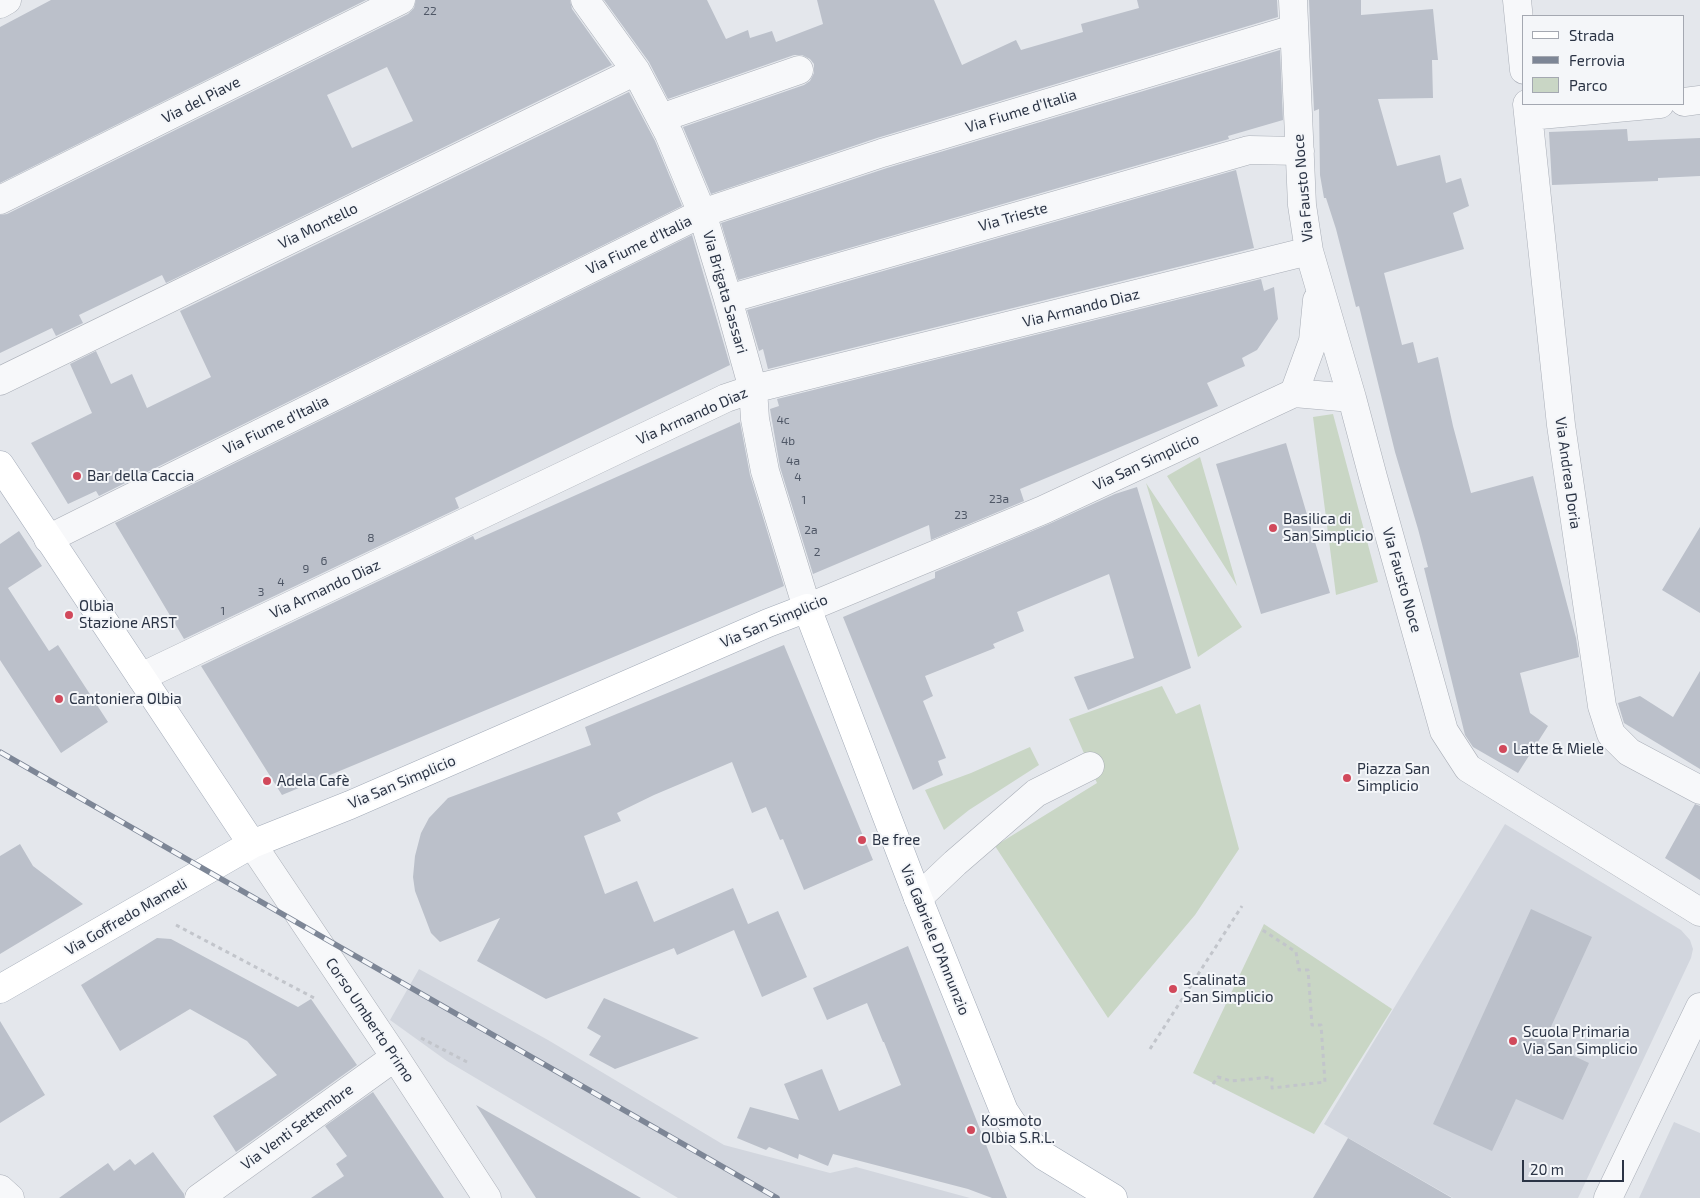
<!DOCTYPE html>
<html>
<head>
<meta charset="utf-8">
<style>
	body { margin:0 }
	#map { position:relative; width:1700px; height:1198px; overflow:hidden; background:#e4e7ec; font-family:"Exo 2",sans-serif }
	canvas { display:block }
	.legend { position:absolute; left:1522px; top:15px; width:162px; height:90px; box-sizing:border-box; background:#f4f6f9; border:1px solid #a4a8b1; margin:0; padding:6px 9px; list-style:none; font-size:15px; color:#2b3445 }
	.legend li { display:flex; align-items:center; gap:10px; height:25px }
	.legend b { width:25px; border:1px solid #a4a8b1 }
	.scale { position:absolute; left:1522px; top:1160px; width:102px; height:22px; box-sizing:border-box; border:2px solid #2b3445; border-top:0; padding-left:6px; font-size:15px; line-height:18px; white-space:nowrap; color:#2b3445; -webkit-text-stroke:4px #f4f6f9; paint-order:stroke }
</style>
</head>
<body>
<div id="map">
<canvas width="1700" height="1198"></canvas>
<ul class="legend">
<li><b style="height:6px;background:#fff"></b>Strada</li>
<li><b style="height:6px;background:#7d8696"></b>Ferrovia</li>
<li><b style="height:14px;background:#c9d6c5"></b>Parco</li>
</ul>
<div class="scale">20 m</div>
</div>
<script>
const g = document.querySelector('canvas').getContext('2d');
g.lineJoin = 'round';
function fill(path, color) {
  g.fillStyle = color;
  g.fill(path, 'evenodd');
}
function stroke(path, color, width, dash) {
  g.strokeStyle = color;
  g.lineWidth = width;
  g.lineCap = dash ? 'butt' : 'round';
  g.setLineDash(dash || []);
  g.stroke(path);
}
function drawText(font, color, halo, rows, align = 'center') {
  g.font = font + ' "Exo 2",sans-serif';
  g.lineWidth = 4;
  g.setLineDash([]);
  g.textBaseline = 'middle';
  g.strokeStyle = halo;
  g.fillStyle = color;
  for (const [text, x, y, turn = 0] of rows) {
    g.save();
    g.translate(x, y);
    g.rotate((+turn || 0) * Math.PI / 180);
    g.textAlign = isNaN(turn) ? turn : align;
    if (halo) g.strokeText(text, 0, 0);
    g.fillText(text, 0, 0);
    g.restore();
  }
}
const built = new Path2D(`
	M1505,824L1681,930L1690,940L1693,949L1691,958L1578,1198H1453L1324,1124Z
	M419,969L548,1040L724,1145L830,1173L856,1167L970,1198H678L447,1061L390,1020Z
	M1674,1122L1700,1133V1198H1639Z`);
const green = new Path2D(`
	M1333,414L1378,582L1336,595L1313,417Z
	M1200,457L1237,586L1167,476Z
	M1146,483L1242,627L1198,657Z
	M1162,686L1176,714L1200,704L1239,849L1195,915L1108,1018L995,846L1097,783L1069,719Z
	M1030,747L1039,765L969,810L944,830L925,790L971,773Z
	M1264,924L1392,1009L1314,1134L1193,1073Z`);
const building = new Path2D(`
	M51,0H366L0,183V27Z
	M416,0H570L572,9L612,65L166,283L162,275L79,315L83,323L56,336L52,328L0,353V215L7,214L408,14L414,8ZM387,67L413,121L352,148L327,95Z
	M604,0H707L726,39L748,30L750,38L772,31L776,42L823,24L817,0H934L962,65L1016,40L1021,50L1083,32L1081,24L1139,8L1137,0H1277L1278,17L877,138L711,194L683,127L804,85L810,81L814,73V64L810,59L802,55H794L668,99L649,62Z
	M1309,0H1361V15L1433,9L1438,60H1432L1433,98L1378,99L1397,166L1440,155L1446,183L1461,178L1469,206L1453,213L1464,249L1384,273L1402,345L1413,342L1418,363L1438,357L1453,426L1471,493L1533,476L1576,638L1579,657L1520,673L1530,713L1548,726L1518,773L1473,747L1465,735L1424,568L1428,567L1418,529L1395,452L1359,306L1356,307L1336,229L1326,198H1324L1320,175L1319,109L1314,111Z
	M1280,50L1283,120L1228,136L1229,139L738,280L721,223L887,168Z
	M629,92L655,141L682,206L99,496L96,491L68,504L31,443L92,413L70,364L96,351L111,384L132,374L147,408L211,377L180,311Z
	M1627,129L1628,141L1700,138V176L1658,178V181L1552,185L1549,132Z
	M1236,170L1254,248L768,369L763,349L759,351L747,310Z
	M692,235L730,365L455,498L459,508L184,639L115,523Z
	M1261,279L1264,291L1274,287L1278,319L1257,350L1242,358L1245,366L1207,383L1218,406L1020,489L1024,501L931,540L929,525L813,574L780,467L770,409L779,406L777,399Z
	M740,422L750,475L784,586L282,795L201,666L473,536L475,540Z
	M1286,443L1330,593L1261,614L1216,464Z
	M1137,487L1191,668L1088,710L1074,677L1134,658L1109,574L1017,612L1024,631L993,644L995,648L925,676L933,696L923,701L946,758L938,761L943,775L913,790L843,617L935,578V572L1049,524L1115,494Z
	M1700,527V613L1662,590Z
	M19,531L42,566L8,588L49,651L58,645L108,722L61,753L0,660V544Z
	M784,645L873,860L804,890L783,839L780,840L766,807L752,813L732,762L654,795L617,813L621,821L584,836L605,894L637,881L654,922L733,888L748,924L778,911L807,977L762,997L734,930L677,955L674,948L546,999L477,961L500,918L440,942L431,933L415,891L413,877L415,856L421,833L429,818L448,798L591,745L585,727Z
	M1700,671V769L1624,723L1618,703L1640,696L1673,717Z
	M1695,804L1700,806V880L1665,858Z
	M20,844L33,866L83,904L0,954V856Z
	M1531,909L1592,937L1544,1042L1589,1063L1563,1120L1516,1099L1492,1151L1433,1124Z
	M157,938L171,939L298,1007L311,999L357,1065L236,1152L213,1116L277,1075L247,1041L190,1009L120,1051L81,985Z
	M908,946L1007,1198H992L968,1189L833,1154L828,1166L799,1154L798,1159L769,1147L766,1150L737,1138L750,1107L799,1120L784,1084L822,1069L839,1111L901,1085L884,1042H883L867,1003L827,1020L813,988Z
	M604,998L699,1038L615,1069L589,1055L601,1036L587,1028Z
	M0,1021L45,1095L0,1123Z
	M373,1092L444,1198H311L344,1176L336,1164L347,1156L325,1126Z
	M476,1105L641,1198H536Z
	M1348,1138L1452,1198H1313Z
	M153,1152L184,1194V1198H59L108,1163L114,1171L130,1159L135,1165Z`);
const path = new Path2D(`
	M176,925L316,999
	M421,1038L467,1062
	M1150,1049L1242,906
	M1213,1084L1218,1077L1231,1081L1272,1077V1088L1325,1082L1321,1025H1312L1308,970H1299L1296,952L1261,929`);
const minor = new Path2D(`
	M585,0L636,71L669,134L702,213L728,299L753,389L755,419L765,471L807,608L1043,510L1294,393L1352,398
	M1293,0L1302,205L1309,251L1352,398L1373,477L1444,731L1468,768L1700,912
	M1517,0L1524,70
	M0,4L7,0
	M1684,102L1700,100
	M1527,104L1561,425L1602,706L1611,734L1629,752L1700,790
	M1529,116L1660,104
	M661,118L799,70
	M0,200L401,0
	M728,299L1249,150L1300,151
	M0,381L636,71
	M1294,393L1313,341L1317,300
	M48,539L702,213L882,153L1294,29
	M141,677L726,398L753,389L1309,251
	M252,844L395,1057L487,1198
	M918,898L955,863L1036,793L1090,766
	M0,1189L10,1198
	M199,1198L395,1057
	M1608,1198L1700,1007`);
const major = new Path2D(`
	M0,465L252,844
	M0,989L252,844L350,805L768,623L807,608L918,898L1004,1111L1020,1135L1044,1156L1113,1198`);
const rail = new Path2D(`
	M0,752L777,1198`);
const markers = [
	[77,476,5,"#d1495b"],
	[1273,528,5,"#d1495b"],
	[69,615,5,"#d1495b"],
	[59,699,5,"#d1495b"],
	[1503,749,5,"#d1495b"],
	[1347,778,5,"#d1495b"],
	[267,781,5,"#d1495b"],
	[862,840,5,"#d1495b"],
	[1173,989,5,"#d1495b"],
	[1513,1041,5,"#d1495b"],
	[971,1130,5,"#d1495b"]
];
const numberNames = [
	["22",430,11],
	["4c",783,420],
	["4b",788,441],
	["4a",793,461],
	["4",798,477],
	["23a",999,499],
	["1",804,500],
	["23",961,515],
	["2a",811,530],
	["8",371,538],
	["2",817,552],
	["6",324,561],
	["9",306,569],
	["4",281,582],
	["3",261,592],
	["1",223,611]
];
const streetNames = [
	["Via del Piave",201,100,-27],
	["Via Fiume d'Italia",1021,111,-17],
	["Via Fausto Noce",1303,188,-95],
	["Via Trieste",1013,217,-16],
	["Via Montello",318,226,-26],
	["Via Fiume d'Italia",639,245,-26],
	["Via Brigata Sassari",725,292,74],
	["Via Armando Diaz",1081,308,-14],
	["Via Armando Diaz",692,416,-24],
	["Via Fiume d'Italia",276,425,-26],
	["Via San Simplicio",1146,462,-25],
	["Via Andrea Doria",1568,473,82],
	["Via Fausto Noce",1402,580,74],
	["Via Armando Diaz",325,589,-25],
	["Via San Simplicio",774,621,-23],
	["Via San Simplicio",402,782,-23],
	["Via Goffredo Mameli",126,917,-30],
	["Via Gabriele D'Annunzio",935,940,68],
	["Corso Umberto Primo",370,1020,56],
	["Via Venti Settembre",297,1127,-36]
];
const poiNames = [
	["Bar della Caccia",87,476],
	["Basilica di",1283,519],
	["San Simplicio",1283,536],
	["Olbia",79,606],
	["Stazione ARST",79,623],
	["Cantoniera Olbia",69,699],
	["Latte & Miele",1513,749],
	["Piazza San",1357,769],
	["Simplicio",1357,786],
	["Adela Cafè",277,781],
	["Be free",872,840],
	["Scalinata",1183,980],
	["San Simplicio",1183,997],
	["Scuola Primaria",1523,1032],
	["Via San Simplicio",1523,1049],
	["Kosmoto",981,1121],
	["Olbia S.R.L.",981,1138]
];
fill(built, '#d2d6de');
fill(green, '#c9d6c5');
fill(building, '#bbc0ca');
stroke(minor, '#a9aeb7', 29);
stroke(major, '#a3abb8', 29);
stroke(path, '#c2c5cb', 3, [4, 4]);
stroke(minor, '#f7f8fa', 28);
stroke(major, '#fff', 28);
stroke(rail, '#7d8696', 5.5);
stroke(rail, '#f4f6f9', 4, [11]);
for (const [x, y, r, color] of markers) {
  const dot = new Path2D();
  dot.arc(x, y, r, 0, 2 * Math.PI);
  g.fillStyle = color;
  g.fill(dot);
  stroke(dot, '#f4f6f9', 2);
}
drawText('12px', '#4f5766', null, numberNames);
drawText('15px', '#2b3445', '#f4f6f9', streetNames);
drawText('15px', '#2b3445', '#f4f6f9', poiNames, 'left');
</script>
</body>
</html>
